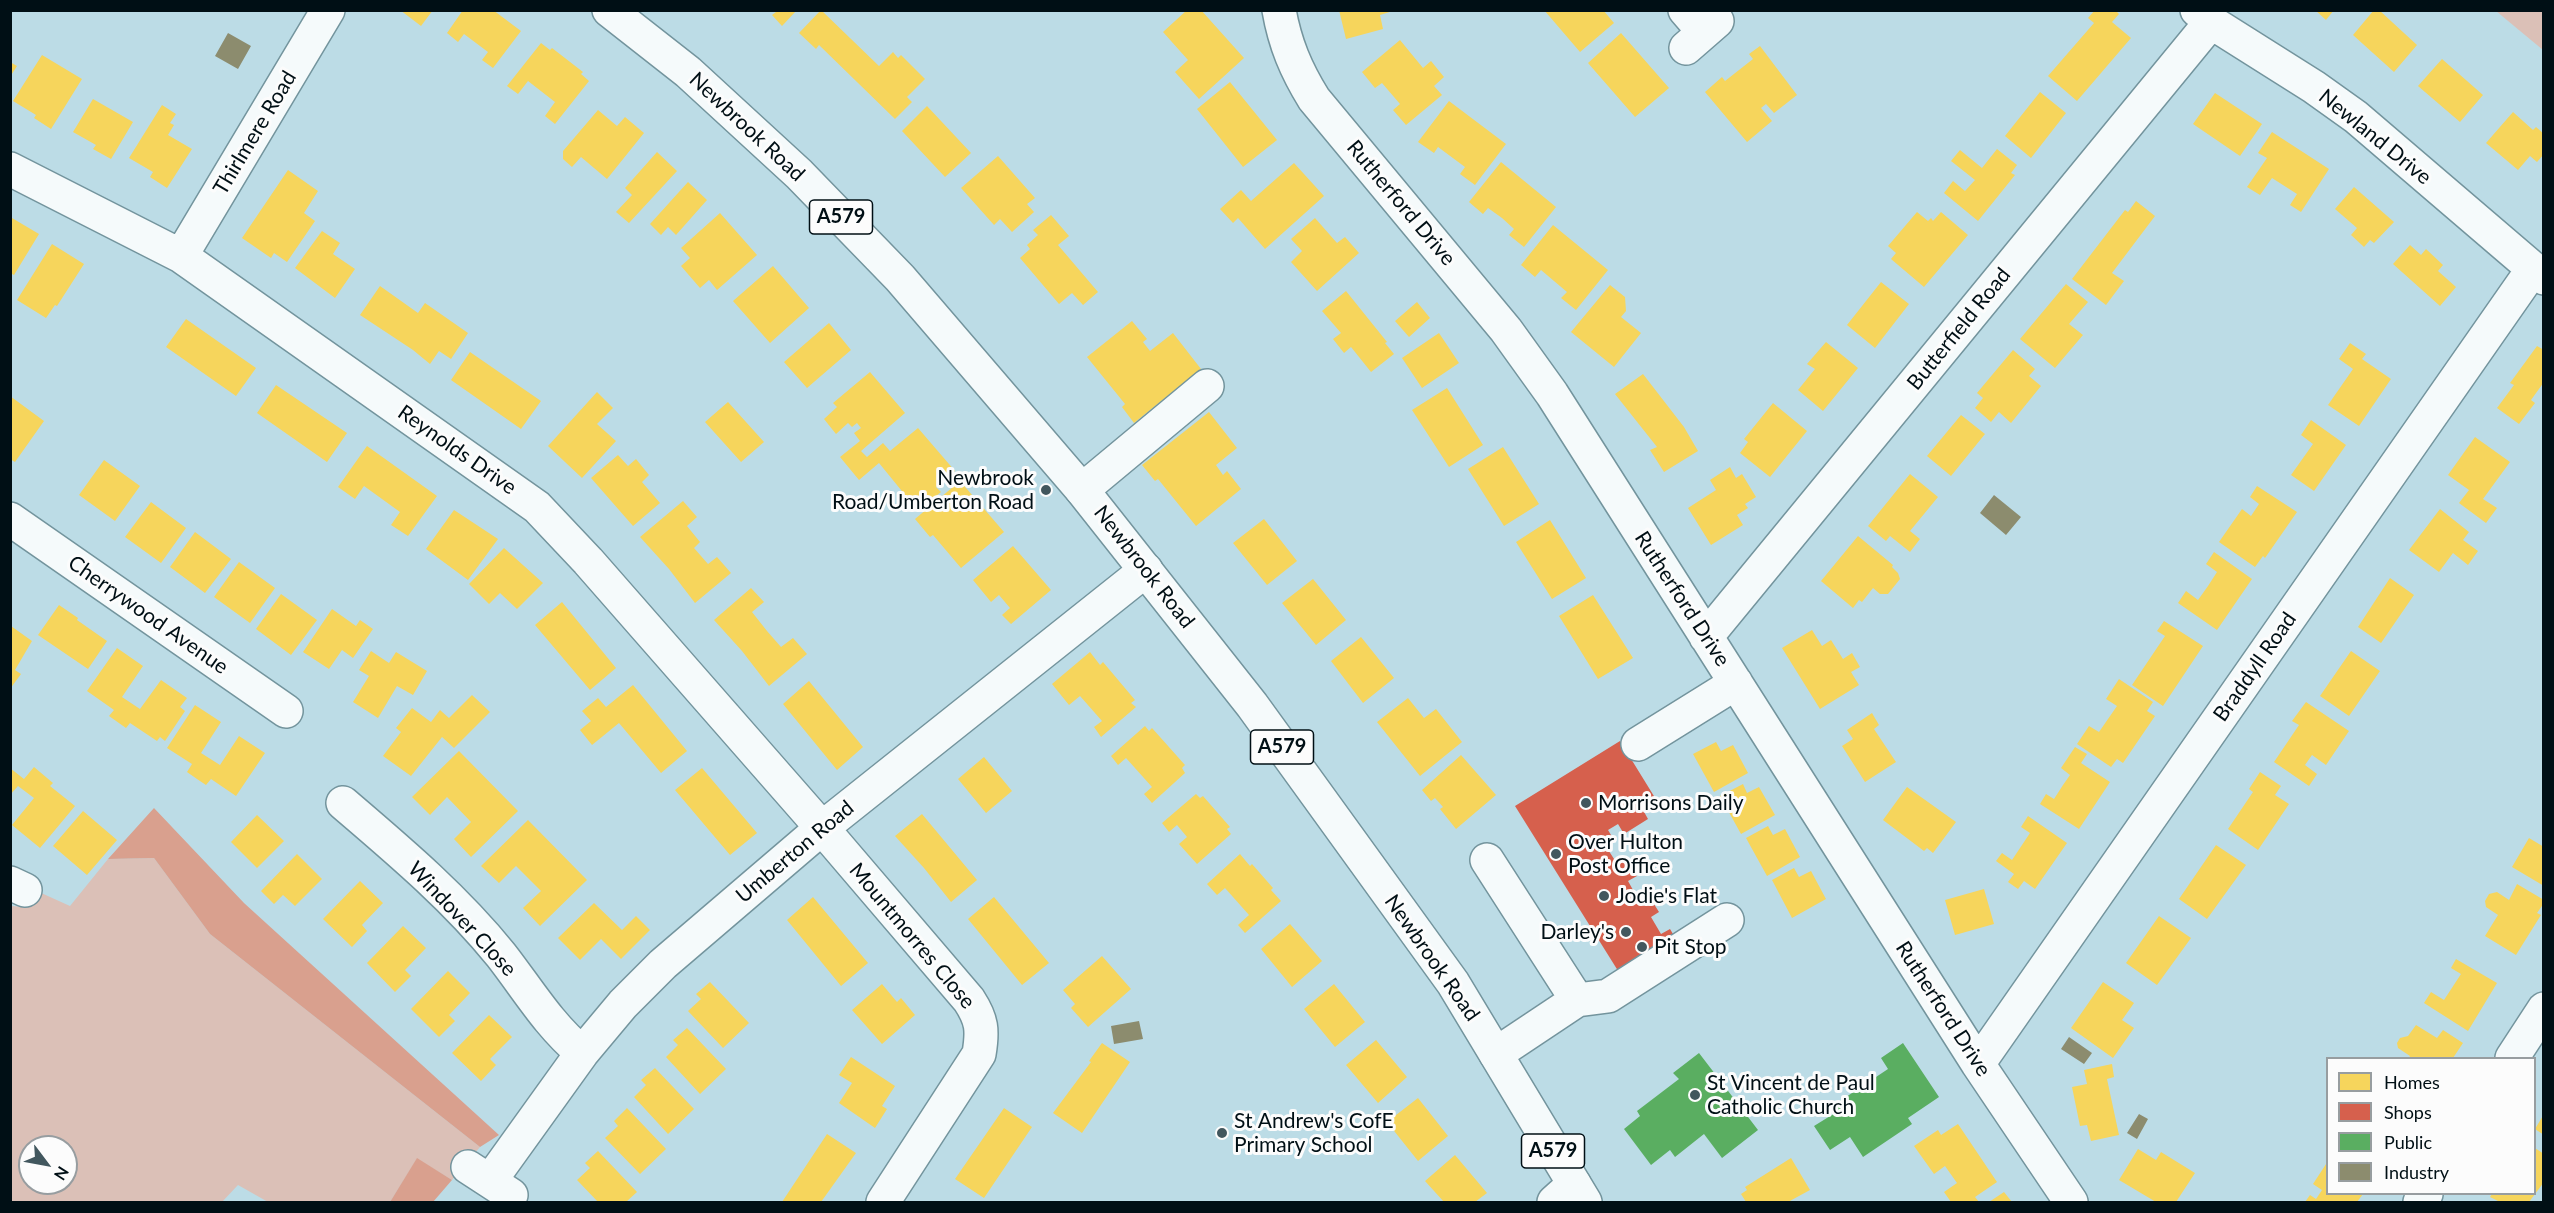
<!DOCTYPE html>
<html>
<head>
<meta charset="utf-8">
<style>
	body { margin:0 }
	#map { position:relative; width:2554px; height:1213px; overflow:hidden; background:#bcdce6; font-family:Lato,sans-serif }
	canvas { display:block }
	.frame { position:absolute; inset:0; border:12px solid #000f15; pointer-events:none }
	.legend { position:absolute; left:2326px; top:1057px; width:210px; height:138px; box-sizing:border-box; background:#fcfcfc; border:2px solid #979da0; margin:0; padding:8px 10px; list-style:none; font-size:18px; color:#000f15 }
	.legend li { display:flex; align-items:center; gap:12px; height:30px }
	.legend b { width:30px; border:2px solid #979da0 }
	.north { position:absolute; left:18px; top:1135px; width:60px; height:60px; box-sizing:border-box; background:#fcfcfc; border:2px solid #979da0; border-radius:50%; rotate:122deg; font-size:16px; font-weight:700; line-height:24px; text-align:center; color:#000f15 }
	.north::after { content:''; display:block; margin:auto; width:21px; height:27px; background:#42575e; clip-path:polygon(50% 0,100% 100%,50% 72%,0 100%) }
</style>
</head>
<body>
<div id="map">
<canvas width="2554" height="1213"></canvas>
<div class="frame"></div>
<ul class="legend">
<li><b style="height:16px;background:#f6d55c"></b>Homes</li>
<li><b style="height:16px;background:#d6604d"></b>Shops</li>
<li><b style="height:16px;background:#5aae61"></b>Public</li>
<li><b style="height:16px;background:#8c8c6e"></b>Industry</li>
</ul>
<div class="north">N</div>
</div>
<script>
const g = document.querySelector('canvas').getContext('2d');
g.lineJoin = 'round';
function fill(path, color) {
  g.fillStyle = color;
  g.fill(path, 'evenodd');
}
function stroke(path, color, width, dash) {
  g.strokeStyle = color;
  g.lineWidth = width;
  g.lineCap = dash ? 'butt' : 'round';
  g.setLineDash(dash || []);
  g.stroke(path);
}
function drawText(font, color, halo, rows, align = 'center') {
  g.font = font + ' Lato,sans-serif';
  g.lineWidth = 6;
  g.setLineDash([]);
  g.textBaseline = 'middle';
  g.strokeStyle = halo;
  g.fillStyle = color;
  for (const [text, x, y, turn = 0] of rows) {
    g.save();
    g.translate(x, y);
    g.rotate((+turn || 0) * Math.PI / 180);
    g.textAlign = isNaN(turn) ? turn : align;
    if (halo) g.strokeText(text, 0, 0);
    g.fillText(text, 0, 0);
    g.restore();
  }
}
const green = new Path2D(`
	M2496,11H2543V50Z
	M154,858L210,934L480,1147L452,1180L417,1159L390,1202H268L238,1185L222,1202H11L10,906L28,907L39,892L70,906L108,859ZM30,1147H66V1183H30Z`);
const forest = new Path2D(`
	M154,808L244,903L499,1135L480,1147L210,934L154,858L108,859Z
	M417,1158L452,1180L433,1202H390Z`);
const homes = new Path2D(`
	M400,10H433L421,26Z
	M463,10H493L521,31L493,68L482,60L488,52L464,34L458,42L447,33Z
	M774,10H797L782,26L772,15L776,12Z
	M821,10L879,66L893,52L898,58L901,55L925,79L907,97L912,102L895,119L819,45L816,49L799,33Z
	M1187,10H1201L1244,58L1199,99L1175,72L1188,60L1163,32Z
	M1339,10H1393V11L1380,15L1383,29L1346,39Z
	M1544,10H1603L1614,23L1580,52Z
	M2095,10H2115L2119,14L2112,22L2131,38L2077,101L2048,76L2094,23L2088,18Z
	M2315,10H2334L2326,20Z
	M2374,10H2379L2417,45L2394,72L2353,35Z
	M1621,33L1669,88L1635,117L1588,63Z
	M1400,40L1423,68L1431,61L1444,77L1434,86L1442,95L1406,125L1393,110L1400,104L1382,83L1375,88L1362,72Z
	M541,43L550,50L552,48L583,72L581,74L589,81L555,124L545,116L555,102L528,81L518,94L507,86Z
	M1760,46L1797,95L1774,113L1766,104L1761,108L1772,121L1747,142L1705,92L1722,77L1725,81L1753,59L1749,54Z
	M42,55L82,79L51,129L34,118L36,115L13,101Z
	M2442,59L2483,95L2460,122L2418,86Z
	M10,62L17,66L10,77Z
	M1230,82L1277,140L1243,167L1197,109Z
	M2040,92L2066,113L2031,158L2005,136Z
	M2215,93L2262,124L2240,156L2193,124Z
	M93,99L133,122L111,159L93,149L96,145L73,132Z
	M1449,101L1506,144L1475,185L1460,174L1465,167L1438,147L1434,153L1418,142Z
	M162,105L176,114L170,123L174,125L168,135L192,149L167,188L150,177L153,172L129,158Z
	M927,106L971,153L945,177L902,131Z
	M598,110L617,126L625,117L644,133L607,179L581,157L572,167L563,159V151Z
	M2513,112L2533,130L2536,127L2544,134V154L2537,162L2530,156L2518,170L2486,143Z
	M2272,132L2329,169L2301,212L2290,205L2297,194L2272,178L2260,195L2247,187L2267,158L2258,153Z
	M1997,149L2017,165L2011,173L2015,175L1978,221L1944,193L1953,181L1965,191L1975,180L1951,161L1960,150L1982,168Z
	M657,152L677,171L629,223L616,212L632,195L625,188Z
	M998,156L1035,198L1027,204L1034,212L1012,232L1000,219L994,225L961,188Z
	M1501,162L1556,207L1524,247L1509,235L1514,229L1502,218L1488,208L1483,214L1469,202Z
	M1294,163L1324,196L1265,249L1238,218L1233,223L1220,209L1241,190L1251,201Z
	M288,170L318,191L304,213L315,221L287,262L274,253L271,258L242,238Z
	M688,182L707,200L676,235L668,227L661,235L650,224Z
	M2354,187L2394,222L2374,243L2370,240L2364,247L2351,235L2357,228L2335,209Z
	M2136,201L2155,216L2112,273L2124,281L2106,305L2072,279L2125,210L2128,212Z
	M1917,212L1928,221L1931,218L1933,221L1941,212L1968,235L1924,287L1891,259L1896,253L1888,246Z
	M720,213L757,255L717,290L709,280L700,288L681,266L690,258L681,248Z
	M1051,215L1069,236L1058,245L1098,292L1083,305L1072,293L1059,304L1020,258L1030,249L1027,245L1038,235L1033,230Z
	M12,218L39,234L14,275L10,273Z
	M1315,218L1337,243L1345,237L1359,253L1317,291L1291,262L1302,251L1291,239Z
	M1553,225L1608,270L1576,310L1561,298L1567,292L1541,270L1535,277L1521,265Z
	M322,231L340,243L333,254L355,269L335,298L295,268Z
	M52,244L84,264L57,306L55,305L46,318L17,300Z
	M2410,245L2421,255L2426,249L2443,265L2438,271L2456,287L2440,306L2393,264Z
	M773,266L809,308L770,343L733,301Z
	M1881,282L1909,304L1875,348L1847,325Z
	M2066,284L2088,302L2069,324L2083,335L2055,368L2020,339Z
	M1610,285L1625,297L1626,311L1621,317L1641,333L1614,367L1571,332Z
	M380,286L418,313L425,303L468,333L451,359L439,351L430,364L413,350L360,315Z
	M1346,291L1387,342L1385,343L1394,354L1371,372L1351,347L1344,353L1333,339L1341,333L1322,311Z
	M1417,302L1430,318L1409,337L1395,321Z
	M186,319L256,368L236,396L166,347Z
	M1132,321L1147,339L1143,342L1150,351L1173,333L1201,369L1134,423L1122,407L1125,404L1087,357Z
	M829,323L851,350L807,388L784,362Z
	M1439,333L1459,363L1422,388L1402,358Z
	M1826,342L1858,368L1823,411L1798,390L1815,369L1807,364Z
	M2350,343L2366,354L2362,359L2391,379L2359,426L2328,405L2353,369L2339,359Z
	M2537,346L2544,350V382L2531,400L2535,403L2519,424L2497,408L2514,385L2510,383Z
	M2013,350L2035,369L2029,376L2041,386L2011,423L1999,412L1991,422L1975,408L1983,398L1977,393Z
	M470,352L541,401L521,429L451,380Z
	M870,372L905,413L861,451L867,457L883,443L890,451L918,428L955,471L936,487L941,492L924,506L916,496L910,501L879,463L859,480L840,457L860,441L854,433L861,428L857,423L852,427L848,423L836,434L824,419L837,407L833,403Z
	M1643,374L1684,427L1698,451L1664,472L1650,450L1657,447L1615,394Z
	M276,385L347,433L327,462L257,413Z
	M1447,388L1483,445L1449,467L1412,410Z
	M597,392L613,408L597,424L616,441L582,478L548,446Z
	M10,396L44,421L15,462L10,459Z
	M728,402L764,442L741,462L705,422Z
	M1773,403L1807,431L1770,477L1740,453L1748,442L1744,439Z
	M1209,412L1237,448L1216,465L1223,475L1227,471L1241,489L1196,526L1158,479L1155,481L1142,465Z
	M1961,415L1985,434L1951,476L1927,456Z
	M2311,420L2346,445L2314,491L2291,475L2313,444L2301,435Z
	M2475,437L2510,462L2483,499L2497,508L2486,523L2459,503L2469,490L2448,475Z
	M367,446L437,496L408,536L391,525L400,512L364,486L355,499L338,487Z
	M1503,447L1539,504L1504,526L1468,469Z
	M618,455L628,466L636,459L649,475L642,482L660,503L633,526L591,478Z
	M104,460L140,486L115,521L79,495Z
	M1730,467L1736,478L1742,474L1756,497L1745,504L1748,508L1737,515L1743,525L1711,545L1688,508L1716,490L1710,480Z
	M1910,474L1938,497L1910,531L1920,539L1910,552L1890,536L1886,541L1868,526Z
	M960,481L1004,532L961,568L933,535L930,537L915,519Z
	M2257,486L2297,512L2265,558L2263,556L2255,567L2219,542L2242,509L2251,516L2259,504L2250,497Z
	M683,501L697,517L687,526L700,542L694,548L708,564L717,557L731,573L695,603L669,569L640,537Z
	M151,502L186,528L161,563L125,537Z
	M2440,509L2469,532L2463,540L2478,551L2468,565L2453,553L2439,572L2409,550Z
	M454,510L498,539L468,580L426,549Z
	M1264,519L1297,561L1267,585L1233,543Z
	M1550,520L1586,578L1552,599L1516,542Z
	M195,532L231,559L205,593L170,567Z
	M1858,536L1893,565L1892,567L1898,573L1900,579L1888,594H1880L1873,588L1862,602L1859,600L1853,608L1821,581Z
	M1013,546L1051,590L1011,624L1002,615L1010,608L999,595L991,602L973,580Z
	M504,548L543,583L517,609L500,593L489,604L469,584Z
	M2214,552L2252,579L2217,630L2178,603L2186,591L2198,600L2208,586L2217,572L2206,564Z
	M239,562L275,588L250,623L214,597Z
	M2390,578L2414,595L2381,643L2358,627Z
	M1313,579L1346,620L1316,645L1282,603Z
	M751,588L764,602L752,612L767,631L781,647L793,638L807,654L769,686L742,651L714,620Z
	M281,594L317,620L291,655L256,629Z
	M1593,595L1633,658L1598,679L1559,616Z
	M562,602L616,668L590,690L535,625Z
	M59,605L78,618L77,620L107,641L88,669L38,635Z
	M332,609L356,626L360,620L373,629L353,658L342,650L329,669L303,652Z
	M2164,621L2203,646L2163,706L2132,685L2165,636L2157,631Z
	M11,626L32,641L15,670L21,674L10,689Z
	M1812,630L1822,646L1831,640L1843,659L1852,653L1860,667L1851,672L1859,685L1820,709L1782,648Z
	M1361,637L1394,678L1363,703L1331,661Z
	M117,648L143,666L122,697L140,709L161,680L187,698L180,707L185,711L165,741L160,737L157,741L130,723L126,728L109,716L114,710L87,691Z
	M371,651L389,663L396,652L427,671L413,695L397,686L378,718L353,702L369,676L359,670Z
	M2351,651L2380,671L2349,716L2320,696Z
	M1090,652L1100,665L1103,662L1135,700L1131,703L1136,707L1101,737L1094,727L1102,721L1080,696L1069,705L1052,684Z
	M2119,679L2153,702L2147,711L2155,716L2123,763L2117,759L2111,767L2077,744L2089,726L2099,732L2117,706L2106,699Z
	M809,681L863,747L837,770L783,704Z
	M633,685L687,751L661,773L619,723L592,745L580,730L591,721L582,711L598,698L606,707Z
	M472,695L490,712L454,748L442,737L411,776L383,756L401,732L396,728L412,708L431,722L440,710L449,718Z
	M1408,698L1424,718L1436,709L1462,742L1420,776L1377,722Z
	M2306,702L2349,731L2326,765L2312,755L2305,765L2317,774L2309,786L2274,762L2299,725L2292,721Z
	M195,705L221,722L201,753L220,765L239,736L265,753L236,796L211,779L206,785L197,779L187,772L192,764L167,748Z
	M1872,713L1879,725L1874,729L1896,762L1865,782L1842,746L1853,739L1847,730Z
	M1145,726L1149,731L1152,728L1185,765L1182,768L1185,773L1152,803L1144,794L1152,787L1126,758L1118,765L1111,756Z
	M1716,742L1721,751L1733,745L1748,773L1714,792L1693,754Z
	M2075,747L2087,754L2081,763L2110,782L2079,829L2040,804L2046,794L2054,799L2063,785L2070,775L2061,768Z
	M459,751L518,811L471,857L454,839L471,822L447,797L430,815L412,797Z
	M1461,755L1496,795L1456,829L1440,809L1443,807L1435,798L1431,801L1422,790Z
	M984,757L1012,791L986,813L958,779Z
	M34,767L53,783L50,786L75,806L40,848L12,825L34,798L18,786L10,795V768L24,779Z
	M702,768L757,833L730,855L675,790Z
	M2260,772L2281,786L2275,795L2289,804L2258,850L2228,829L2253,792L2249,789Z
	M1743,784L1747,793L1759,787L1775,815L1741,834L1720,796Z
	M1907,787L1956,822L1933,853L1927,848L1924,851L1883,820Z
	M1196,794L1200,798L1203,796L1230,827L1227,829L1231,834L1197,864L1179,844L1187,837L1177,825L1169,832L1162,823Z
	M83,811L117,840L87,875L53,846Z
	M922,814L977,880L951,902L924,868L895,836Z
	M257,815L284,841L257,868L231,842Z
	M2028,816L2067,843L2035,889L2024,881L2018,889L2008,882L2014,874L1996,861L2002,853L2012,860L2030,833L2021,827Z
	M528,820L587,880L540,926L523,908L541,891L516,866L499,883L481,866Z
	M1768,826L1773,835L1785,829L1800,857L1767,876L1746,838Z
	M2529,838L2544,847V886L2512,867Z
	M2216,845L2246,865L2207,919L2179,899Z
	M297,854L322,879L295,906L283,895L274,904L261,891Z
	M1240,854L1250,866L1252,864L1273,888L1271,890L1281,901L1245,933L1238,925L1249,915L1225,888L1217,895L1207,884Z
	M1794,868L1799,877L1811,871L1826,899L1792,918L1772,880Z
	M360,881L383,903L362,925L367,931L352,947L323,919Z
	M2517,884L2544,900V903L2537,913L2541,915L2516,955L2485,936L2498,915L2486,907L2485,901L2489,894L2497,892L2509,900Z
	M1984,889L1994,924L1955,935L1945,900Z
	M813,897L868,963L841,986L787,920Z
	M994,897L1049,963L1022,985L968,919Z
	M594,903L622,930L636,916L650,930L621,959L601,939L580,960L558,938Z
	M2159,916L2191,938L2157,985L2126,963Z
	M1290,924L1322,961L1292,987L1261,949Z
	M403,926L426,948L405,970L411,976L395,992L367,963Z
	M1102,956L1131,989L1088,1027L1071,1008L1075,1004L1063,990Z
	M2456,959L2497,983L2468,1031L2424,1003L2431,992L2444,1000L2461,974L2451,968Z
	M448,971L470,993L449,1015L455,1021L439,1037L411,1009Z
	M710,982L749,1023L723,1048L688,1011L701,999L696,994Z
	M2103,982L2134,1003L2122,1020L2134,1028L2113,1058L2071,1028Z
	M882,984L897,1002L901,998L915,1015L882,1044L852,1010Z
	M1334,984L1365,1022L1335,1047L1304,1009Z
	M489,1015L512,1037L490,1059L496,1065L481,1081L452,1053Z
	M2416,1025L2437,1038L2443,1030L2463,1043L2453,1058H2409L2410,1056L2398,1048L2397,1043L2400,1038L2408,1036Z
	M687,1028L726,1069L700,1094L666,1057L678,1045L673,1040Z
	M1376,1040L1407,1077L1378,1103L1346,1065Z
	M1102,1043L1130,1062L1082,1133L1053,1113L1091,1062L1089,1061Z
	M851,1057L895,1086L882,1106L887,1109L875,1128L839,1103L852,1083L839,1075Z
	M2112,1064L2114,1077L2107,1079L2119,1135L2091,1141L2087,1125L2080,1126L2072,1087L2087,1084L2084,1070Z
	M655,1068L694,1109L668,1134L634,1097L646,1085L641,1080Z
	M1418,1098L1448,1136L1418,1161L1387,1122Z
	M627,1108L666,1149L640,1174L605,1138L618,1126L614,1121Z
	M1004,1108L1032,1127L984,1198L955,1179Z
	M2544,1114V1135L2535,1129Z
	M1958,1124L1997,1182L1975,1197L1979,1202H1951L1944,1192L1957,1183L1945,1166L1934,1174L1914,1146L1938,1130L1941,1135Z
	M827,1134L856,1153L821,1202H782Z
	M2535,1148L2544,1154V1182L2529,1202H2500L2490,1197L2492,1194H2535Z
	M2138,1149L2156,1160L2161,1152L2195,1173L2176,1202H2156L2119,1180Z
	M598,1151L637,1192L626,1202H598L577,1180L590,1168L585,1163Z
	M1455,1155L1487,1193L1475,1202H1444L1425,1181Z
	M1791,1158L1810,1190L1788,1202H1746L1741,1194L1747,1190L1745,1187Z
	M2328,1161V1194H2363L2357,1202H2305L2310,1195L2316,1199L2322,1190L2313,1184Z
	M2004,1192L2012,1202H1989Z`);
const shops = new Path2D(`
	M1620,741L1657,801L1643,810L1648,819L1624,834L1618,824L1608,830L1614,840L1605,845L1616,862L1625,857L1637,876L1628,881L1633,890L1639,898L1647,893L1659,912L1651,917L1661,934L1670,929L1676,939L1620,974L1515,806Z`);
const public = new Path2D(`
	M1903,1043L1939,1097L1908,1118L1912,1124L1863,1157L1850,1137L1830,1150L1814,1126L1835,1113L1831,1107L1888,1069L1881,1058Z
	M1699,1053L1758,1130L1722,1158L1704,1134L1675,1157L1670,1150L1651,1165L1624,1129L1640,1116L1637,1111L1679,1079L1673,1073Z`);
const industry = new Path2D(`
	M228,33L251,46L238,69L215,56Z
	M1994,495L2021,517L2006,535L1980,513Z
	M1139,1021L1143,1039L1114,1044L1111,1026Z
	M2069,1037L2092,1053L2084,1064L2061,1049Z
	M2139,1114L2148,1119L2137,1139L2127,1133Z`);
const minor = new Path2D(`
	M1279,10C1285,44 1296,70 1314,99L1506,330L1552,394L1978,1064L2071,1202
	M1685,10L1704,32
	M2197,10L2211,22L2314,87L2356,117L2544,278
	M1686,48L1717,21
	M10,169L181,256L537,507L588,561L822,828L969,1000C982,1020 983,1030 979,1054L883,1202
	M181,256L328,10
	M1082,490L1207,386
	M10,519L286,711
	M1706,637L2211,22
	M1638,744L1736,683
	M343,803C398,850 455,898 501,955C529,991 547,1023 582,1053
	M1487,860L1577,1000
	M10,883L25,890
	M1496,1054L1577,1000L1608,996L1727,920
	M2512,1058L2544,1009
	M1978,1064L2533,269
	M468,1167L511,1195
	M490,1181L582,1053L623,1004L663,964L822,828L1146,570
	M1554,1202L1574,1184
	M2420,1202L2426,1194`);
const highway = new Path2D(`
	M609,10L688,72L799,174L900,278L1082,490L1252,705L1453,983L1585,1202`);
const markers = [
	[1046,490,6,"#42575e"],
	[1586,803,6,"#42575e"],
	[1556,854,6,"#42575e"],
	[1604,896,6,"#42575e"],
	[1626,932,6,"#42575e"],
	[1642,947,6,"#42575e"],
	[1695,1095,6,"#42575e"],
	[1222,1133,6,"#42575e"]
];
const shields = [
	[841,217,63],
	[1282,747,63],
	[1553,1151,63]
];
const shieldNames = [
	["A579",841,217],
	["A579",1282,747],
	["A579",1553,1151]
];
const streetNames = [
	["Newbrook Road",747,127,43],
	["Thirlmere Road",255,133,-59],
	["Newland Drive",2375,137,39],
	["Rutherford Drive",1401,203,50],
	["Butterfield Road",1959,329,-51],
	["Reynolds Drive",457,450,35],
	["Newbrook Road",1144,567,52],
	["Rutherford Drive",1682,599,57],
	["Cherrywood Avenue",148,615,35],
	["Braddyll Road",2255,667,-55],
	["Umberton Road",795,852,-40],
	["Windover Close",462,919,47],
	["Mountmorres Close",912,936,50],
	["Newbrook Road",1432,958,55],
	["Rutherford Drive",1943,1009,57]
];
const poiNames = [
	["Newbrook",1034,478,"right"],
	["Road/Umberton Road",1034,502,"right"],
	["Morrisons Daily",1598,803],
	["Over Hulton",1568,842],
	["Post Office",1568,866],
	["Jodie's Flat",1616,896],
	["Darley's",1614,932,"right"],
	["Pit Stop",1654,947],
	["St Vincent de Paul",1707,1083],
	["Catholic Church",1707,1107],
	["St Andrew's CofE",1234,1121],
	["Primary School",1234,1145]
];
fill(green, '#dbc0b7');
fill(forest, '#d9a08e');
fill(homes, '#f6d55c');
fill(shops, '#d6604d');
fill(public, '#5aae61');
fill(industry, '#8c8c6e');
stroke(minor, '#73949d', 36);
stroke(highway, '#73949d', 36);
stroke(minor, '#f5fafb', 33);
stroke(highway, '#f5fafb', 33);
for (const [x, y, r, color] of markers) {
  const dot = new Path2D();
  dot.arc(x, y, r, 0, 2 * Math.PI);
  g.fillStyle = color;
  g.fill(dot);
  stroke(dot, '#fcfcfc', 2);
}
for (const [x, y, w] of shields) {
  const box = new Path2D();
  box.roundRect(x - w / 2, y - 17, w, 34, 4.5);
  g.fillStyle = '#fcfcfc';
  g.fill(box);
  stroke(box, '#000f15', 1.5);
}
drawText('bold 20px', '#000f15', null, shieldNames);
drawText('21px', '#000f15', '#fcfcfc', streetNames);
drawText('21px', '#000f15', '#fcfcfc', poiNames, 'left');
</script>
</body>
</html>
